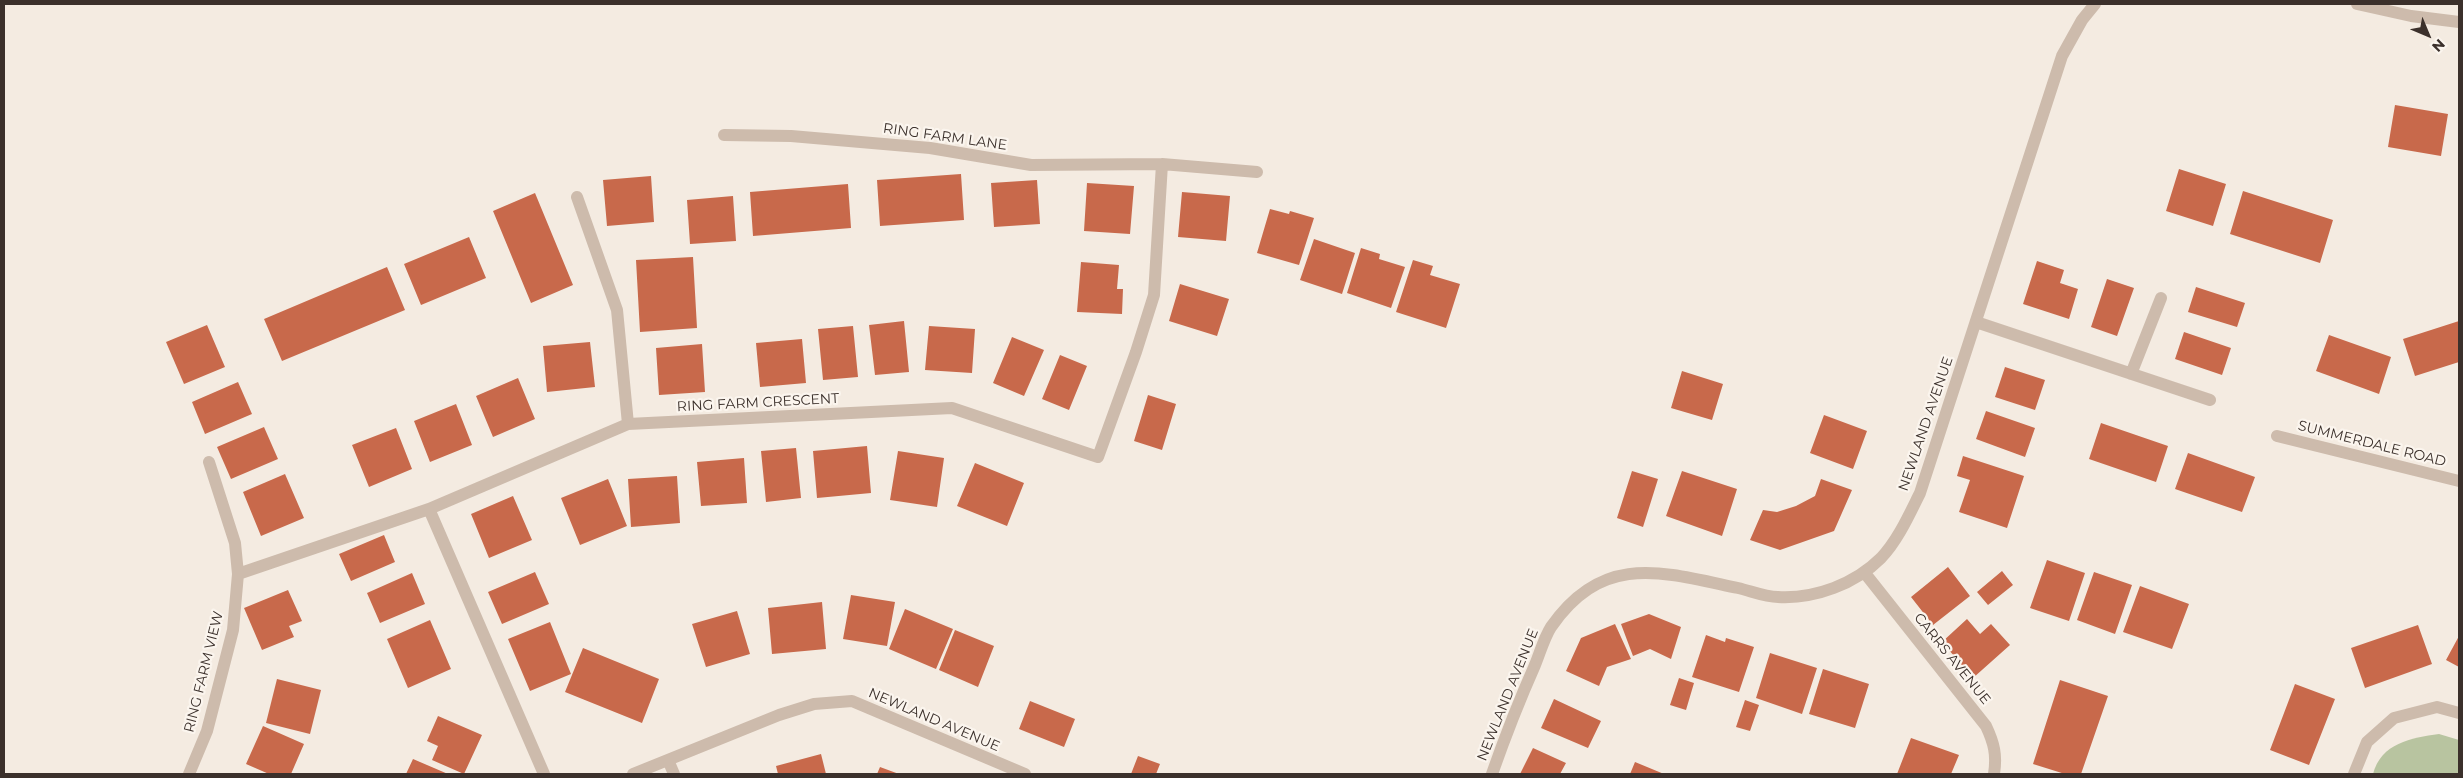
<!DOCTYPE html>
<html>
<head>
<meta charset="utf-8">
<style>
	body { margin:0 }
	#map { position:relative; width:2463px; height:778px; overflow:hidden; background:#f4ebe1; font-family:Montserrat,sans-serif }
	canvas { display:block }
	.frame { position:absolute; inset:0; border:5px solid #3b302b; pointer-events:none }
	.north { position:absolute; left:2403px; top:10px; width:50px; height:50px; -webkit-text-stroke:4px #fbf5ee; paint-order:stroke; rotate:135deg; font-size:14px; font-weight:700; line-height:20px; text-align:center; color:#3b302b }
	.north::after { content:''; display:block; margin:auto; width:18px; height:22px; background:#3b302b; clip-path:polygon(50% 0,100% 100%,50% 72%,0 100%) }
</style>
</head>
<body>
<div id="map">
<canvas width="2463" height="778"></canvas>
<div class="frame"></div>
<div class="north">N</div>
</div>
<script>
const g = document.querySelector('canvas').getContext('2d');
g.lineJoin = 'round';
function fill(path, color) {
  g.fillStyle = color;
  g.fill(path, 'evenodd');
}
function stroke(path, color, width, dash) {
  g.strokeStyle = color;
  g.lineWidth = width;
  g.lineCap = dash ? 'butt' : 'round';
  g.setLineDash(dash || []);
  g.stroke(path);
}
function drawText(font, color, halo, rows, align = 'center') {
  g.font = font + ' Montserrat,sans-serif';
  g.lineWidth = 4.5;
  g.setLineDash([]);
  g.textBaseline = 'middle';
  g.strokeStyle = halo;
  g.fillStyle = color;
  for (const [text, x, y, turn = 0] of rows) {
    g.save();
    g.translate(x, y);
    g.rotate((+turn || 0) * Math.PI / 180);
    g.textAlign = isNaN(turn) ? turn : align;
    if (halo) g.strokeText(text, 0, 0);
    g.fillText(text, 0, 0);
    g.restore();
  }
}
const green = new Path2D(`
	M2439,734L2459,740V774H2373C2381,743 2411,738 2439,734Z`);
const building = new Path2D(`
	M2395,105L2448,114L2441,156L2388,147Z
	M2179,169L2226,184L2213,226L2166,211Z
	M961,174L964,220L880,226L877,180Z
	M651,176L654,222L607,226L603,180Z
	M1037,180L1040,224L994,227L991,183Z
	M1087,183L1134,186L1130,234L1084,231Z
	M848,184L851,228L753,236L750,192Z
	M2243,191L2333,220L2320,263L2230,234Z
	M1182,192L1230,196L1226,241L1178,237Z
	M535,193L573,285L531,303L493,211Z
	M733,196L736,241L690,244L687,200Z
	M1270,209L1289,214L1290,211L1314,218L1299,265L1257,253Z
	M469,237L486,278L421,305L404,264Z
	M1314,239L1355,253L1342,294L1300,280Z
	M1361,248L1380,254L1379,259L1405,267L1391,308L1347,293Z
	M693,257L697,328L640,332L636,260Z
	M1413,260L1433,266L1430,275L1460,284L1446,328L1396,312Z
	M2037,261L2064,270L2060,283L2078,289L2069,319L2023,304Z
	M1081,262L1119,265L1117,289H1123L1122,314L1077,312Z
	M387,267L405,310L282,361L264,319Z
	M2107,279L2134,288L2117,336L2091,327Z
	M1180,284L1229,299L1217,336L1169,321Z
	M2196,287L2245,303L2237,327L2188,312Z
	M904,321L909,372L875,375L869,325Z
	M2459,321V362L2415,376L2403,339Z
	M207,325L225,367L184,384L166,342Z
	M853,326L858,377L823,380L818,329Z
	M929,326L975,329L972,373L925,370Z
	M2184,332L2231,348L2222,375L2175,359Z
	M2329,335L2391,357L2379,394L2316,371Z
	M1012,337L1044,350L1024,396L993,383Z
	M802,339L806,383L760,387L756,343Z
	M590,342L595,387L547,392L543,346Z
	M702,344L705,392L659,395L656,348Z
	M1060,355L1087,366L1069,410L1042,399Z
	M2005,367L2045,380L2035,410L1995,397Z
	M1682,371L1723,384L1712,420L1671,408Z
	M518,378L535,419L493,437L476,396Z
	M238,382L252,414L205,434L192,402Z
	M1148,395L1176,404L1162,450L1134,441Z
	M456,404L472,445L430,462L414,421Z
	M1986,411L2035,428L2025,457L1976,439Z
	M1824,415L1867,431L1853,469L1810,453Z
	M2101,423L2168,446L2156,482L2089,459Z
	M264,427L278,459L231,479L217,447Z
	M396,428L412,469L369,487L352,445Z
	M867,446L871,493L817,498L813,451Z
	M796,448L801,498L766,502L761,451Z
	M898,451L944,458L937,507L890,500Z
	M2188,453L2255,477L2242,512L2175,489Z
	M1963,456L2024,476L2007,528L1959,512L1970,480L1957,476Z
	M744,458L747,503L701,506L697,462Z
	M975,463L1024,483L1007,526L957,506Z
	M1632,471L1658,479L1643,527L1617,518Z
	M1682,471L1737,489L1722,536L1666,516Z
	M285,474L304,518L261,536L243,492Z
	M677,476L680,523L631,527L628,479Z
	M608,479L627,526L580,545L561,498Z
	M1821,479L1852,490L1834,531L1780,550L1750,540L1763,510L1777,512L1796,506L1815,496Z
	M513,496L532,540L489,558L471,514Z
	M384,535L395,562L351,581L339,554Z
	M2047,560L2085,573L2069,621L2030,608Z
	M1948,567L1970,596L1933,625L1911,597Z
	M2002,571L2013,585L1988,605L1977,592Z
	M535,572L549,604L502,624L488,592Z
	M2094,572L2132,585L2115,634L2077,620Z
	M412,573L425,604L380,623L367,593Z
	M2140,586L2189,604L2172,649L2123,632Z
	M288,590L302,621L289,626L294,637L262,650L244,608Z
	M851,595L895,602L887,646L843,639Z
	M822,602L826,649L772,654L768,608Z
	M905,609L953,629L936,669L889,649Z
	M737,611L750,654L706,667L692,624Z
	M1649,614L1681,627L1671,659L1650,649L1633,656L1621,624Z
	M1967,619L1980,634L1991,624L2010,645L1973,678L1942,642Z
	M430,620L451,669L408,688L387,639Z
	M550,622L571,674L530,691L508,639Z
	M1615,624L1631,659L1607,667L1599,686L1566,671L1581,638Z
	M2418,625L2432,664L2365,688L2351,648Z
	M955,630L994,646L978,687L939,670Z
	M1706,635L1725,642L1726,638L1754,647L1739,692L1692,677Z
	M2459,636V667L2446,660Z
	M583,648L659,679L642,723L565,692Z
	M1770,653L1817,668L1802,714L1756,698Z
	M1823,669L1869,684L1855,728L1809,714Z
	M1679,678L1694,683L1686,710L1670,705Z
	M277,679L321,690L310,734L266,723Z
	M2060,680L2108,696L2081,774H2065L2033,764Z
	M2295,684L2335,699L2309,765L2270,750Z
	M1554,699L1601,721L1588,748L1541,728Z
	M1745,700L1759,705L1750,731L1736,727Z
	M1030,701L1075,719L1064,747L1019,729Z
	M438,716L482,735L464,774L432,760L438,746L427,741Z
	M263,726L304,744L291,774H269L246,764Z
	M1911,738L1959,755L1951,774H1897Z
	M1533,748L1566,763L1560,774H1520Z
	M821,754L826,774H778L776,766Z
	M1138,756L1160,764L1156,774H1131Z
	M413,759L448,774H406Z
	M1635,762L1664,774H1630Z
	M880,767L899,774H877Z`);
const street = new Path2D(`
	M2357,4L2411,16L2459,22
	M724,135L791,136L930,148L1031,165L1162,164
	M577,197L617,310L628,424
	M1976,322L2210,400
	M2131,374L2161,298
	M2277,436L2459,481
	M429,509L544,774
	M1864,572L1986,726C1994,743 1997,755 1994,774
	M238,574L429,509L628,424L952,408L1098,457L1136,352L1154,295L1162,164L1257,172
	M668,760L674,774
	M189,774L207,731L233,630L238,574L235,543L209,462
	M633,774L779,715L814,704L852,701L1025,774
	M1492,774C1505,737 1519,701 1535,665C1540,653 1544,638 1551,627C1603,552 1662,572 1738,588C1751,591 1765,597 1778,597C1815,599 1855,584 1881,558C1898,540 1909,515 1920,493L2062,56L2082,20L2095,4
	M2354,774L2367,742L2394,718L2437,707L2459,713`);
const streetNames = [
	["RING FARM LANE",945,137,8],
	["RING FARM CRESCENT",758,403,-3],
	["NEWLAND AVENUE",1926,424,-71],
	["SUMMERDALE ROAD",2372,444,14],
	["CARRS AVENUE",1952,659,51],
	["RING FARM VIEW",204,672,-76],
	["NEWLAND AVENUE",1508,695,-68],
	["NEWLAND AVENUE",934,720,23]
];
fill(green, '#b8c4a0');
fill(building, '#c8694b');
stroke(street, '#cdbbac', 12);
drawText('14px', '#3b302b', '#fbf5ee', streetNames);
</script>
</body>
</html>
